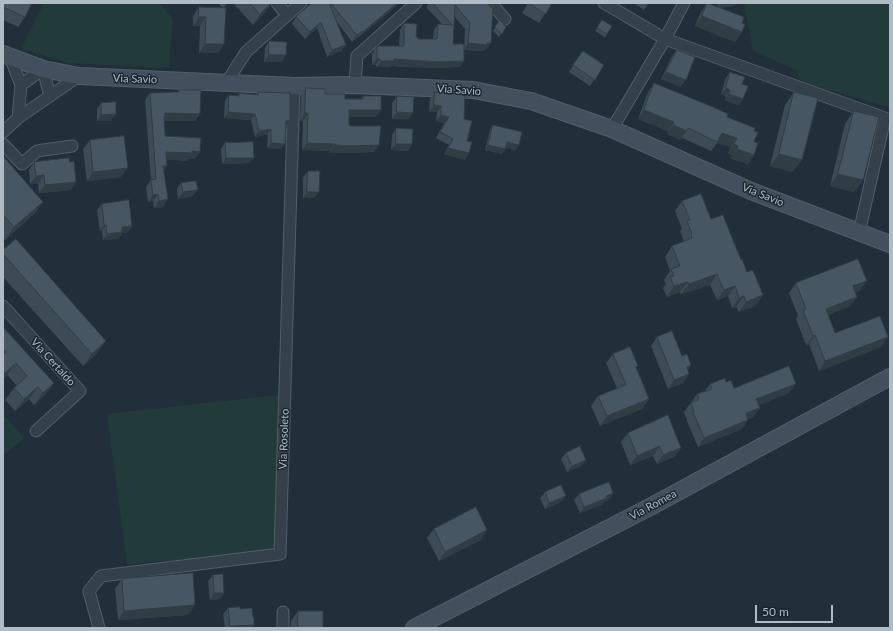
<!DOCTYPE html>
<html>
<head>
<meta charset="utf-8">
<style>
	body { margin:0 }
	#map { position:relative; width:893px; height:631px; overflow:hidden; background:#202f3a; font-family:Lato,sans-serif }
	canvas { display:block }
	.frame { position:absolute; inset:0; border:4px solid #afbcc6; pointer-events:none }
	.scale { position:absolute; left:755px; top:605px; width:78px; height:18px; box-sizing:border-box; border:2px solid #afbcc6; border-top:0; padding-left:5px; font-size:12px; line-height:14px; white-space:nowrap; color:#afbcc6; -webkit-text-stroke:3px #1a262f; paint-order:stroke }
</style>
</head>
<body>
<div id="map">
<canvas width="893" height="631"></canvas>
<div class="frame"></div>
<div class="scale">50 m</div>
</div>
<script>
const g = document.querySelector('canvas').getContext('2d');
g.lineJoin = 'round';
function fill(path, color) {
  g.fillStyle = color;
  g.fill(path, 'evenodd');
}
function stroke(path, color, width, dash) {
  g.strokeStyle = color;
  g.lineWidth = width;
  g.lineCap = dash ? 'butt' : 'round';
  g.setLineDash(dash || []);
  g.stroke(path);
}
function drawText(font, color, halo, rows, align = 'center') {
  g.font = font + ' Lato,sans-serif';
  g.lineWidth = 3;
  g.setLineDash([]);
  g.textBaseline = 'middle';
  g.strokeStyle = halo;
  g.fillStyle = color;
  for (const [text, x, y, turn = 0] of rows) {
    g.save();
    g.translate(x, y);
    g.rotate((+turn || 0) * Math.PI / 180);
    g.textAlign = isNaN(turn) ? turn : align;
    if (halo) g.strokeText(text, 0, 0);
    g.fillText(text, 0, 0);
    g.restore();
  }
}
const green = new Path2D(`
	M44,3H159L173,19L169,68L69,63L21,49Z
	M744,3H890V110L888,107L802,82L796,70L753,51Z
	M279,395L283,446L277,544L267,553L127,564L107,414Z
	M3,414L24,438L3,456Z`);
const street = new Path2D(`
	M277,3L287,15
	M491,3L505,19
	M604,3L665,39L885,118L859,233
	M10,57L21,85L18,118
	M226,83L246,52L301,3
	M21,85L43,69L50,96
	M355,85L357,56L416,3
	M612,129L665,39L684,3
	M3,132L18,118L79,76
	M3,144L22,164L37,151L72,146
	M3,306L80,391L36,431
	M99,628L89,591L101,576L280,554L294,86
	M283,628V612`);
const secondary = new Path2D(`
	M3,54L43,69L79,76L294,86L355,85L473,90L531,101L612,129L751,191L890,244
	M414,628L650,507L890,377`);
const wall = new Path2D(`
	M3,3L25,17L18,27L3,20Z
	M218,3H228L223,8Z
	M233,3H272L265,12L253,25Z
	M312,3H400L358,38V37L352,42L337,22L346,45L341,51L327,57L317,28L305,39L292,24L296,17Z
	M429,3H487L486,50H484L483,51L464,50L465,29L454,16L453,44L464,61L459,67L432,68L391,66L390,67H377L376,65H372V53L377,46H399L400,30L404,23L416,37L418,39H433L434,30L438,24H442L426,7Z
	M528,3H552L539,23L522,13Z
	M634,3H649L644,10Z
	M707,3L718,7L717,3H737L734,6L720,8L742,23V32L735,42L695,26L701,12Z
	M199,7L224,44L218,53H199L200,26H193V16Z
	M500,20L506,27L499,37L493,31Z
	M602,20L612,26L605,37L595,31Z
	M269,41L282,62H264L265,48Z
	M677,50L681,87L661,79L672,56Z
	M583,51L604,65L590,86L569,72Z
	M730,72L742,84L743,99L738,105L725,100L726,96L721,94L726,78Z
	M654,83L754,131V155L748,164L730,158L732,155L728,153L731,147L717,143L711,151L682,138L680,140L667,134L668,131L638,119L648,92Z
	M306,88L325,94L345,99H361L363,96L376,117H349V126L374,152L343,153H329L330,151L302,150L303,121H300L301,95Z
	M179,90L200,114L195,121H164L165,136L195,159H188L187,161L167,159L164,171L163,207L154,208L153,201L148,202L146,187L151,180L145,100L150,93L177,92Z
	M258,92L286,126L281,149L267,148L268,134L255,137L251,120L224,118L225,101L229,95L238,96L239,93L256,94Z
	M435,92L464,119L467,141L465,160L444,154L449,145L436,138L444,123L436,121L437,112H429L430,99Z
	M794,92L793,172L770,166L785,105Z
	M397,96L409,119H392V103Z
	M101,103L111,121H97V109Z
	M854,111L863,180L854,192L830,186L845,124Z
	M493,125L519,145L515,150L506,148L502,154L485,150L490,130Z
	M396,128L412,144L408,151L391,150L392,135Z
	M90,140L121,177L87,181L83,149Z
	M225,143L250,163L222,164L221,149Z
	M3,156L43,202L34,214L5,240L3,238Z
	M34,162H70L76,182L71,190L39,193L38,184H30L29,170Z
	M308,171L314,198H303V177Z
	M181,183L193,196L178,199L177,189Z
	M682,201L711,219L741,260L747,272L763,295L755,306L739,312L736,307L732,308L728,296L717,300L710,285L681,294L680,292L667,297L663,288L666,284L664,280L670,271L665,257L672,246L684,242L680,231L682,229L675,211Z
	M102,204L132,226L127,233H122L118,239L103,240L102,231H100L97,210Z
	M3,250L97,353L83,366L3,277Z
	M796,283L860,291L855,292L857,297L850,306L828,315L835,333L881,347L819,371L809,344L806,345L796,319L798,316L789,293Z
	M3,327L54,383L45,395L34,405L29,399L15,411L5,400L14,388L17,386L7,375L3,379Z
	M657,337L682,356L691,365L688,370L689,374L683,383L668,389L651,346Z
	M613,354L636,369L649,399L642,409L600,426L591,406L598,396L617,388L606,363Z
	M726,382L734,388L789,393L759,405L753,417L748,419V420L742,429L698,447L687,421V420L684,412L697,394L705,391L710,384Z
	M628,433L681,448L674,457L657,464L653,456L630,465L621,442Z
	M566,453L586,460L581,466L567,472L561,459Z
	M545,492L561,502L545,509L540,498Z
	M613,493L609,500L605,501L603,504L580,513L574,500L579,494Z
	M434,529L481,540L439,561L427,538Z
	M213,575L224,593L220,599L210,600L208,581Z
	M122,579L195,605L188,615L118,620L115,589Z
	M228,608L240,609L253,617V628H225L223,614Z
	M298,611L323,628H291V621Z`);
const shadedWall = new Path2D(`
	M272,3L265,12L253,25L260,14Z
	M397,3H400L358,38L363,32Z
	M721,3H737L734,6L718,8Z
	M702,16L742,32L735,42L695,26Z
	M199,17H206L200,26H193Z
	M321,22L317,28L305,39L310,32Z
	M362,31L358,37L352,42L357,35Z
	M468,43H491L486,50H484L483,51L464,50Z
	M205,44H224L218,53H199Z
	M346,45L341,51L327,57L332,50Z
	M269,55H286L282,62H264Z
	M377,59H380L376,65H372Z
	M394,59L464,61L459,67L432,68L391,66L390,67H377L381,61Z
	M666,72L686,80L681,87L661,79Z
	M726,88L730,90L726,96L721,94Z
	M729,94L743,99L738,105L725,100Z
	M434,105L441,106L437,112H429Z
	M349,110H381L376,117H344Z
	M644,110L674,122L668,131L638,119Z
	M228,112L255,114L251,120L224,118Z
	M397,112L413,113L409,119H392Z
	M165,113L200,114L195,121H161Z
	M305,113H308L303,121H300Z
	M116,114L111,121H97L101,115Z
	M441,115L449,117L444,123L436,121Z
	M286,121H290L286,126Z
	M673,125L687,131L680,140L667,134Z
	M271,129L268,134L255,137L259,131Z
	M722,133L737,138L731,147L717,143Z
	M507,142L519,145L515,150L503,147Z
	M271,143L285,144L281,149L267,148Z
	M307,143L335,144L330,151L302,150Z
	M396,144H412L408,151L391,150Z
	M734,144L738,146L732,155L728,153Z
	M335,145H379L374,152L343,153H329Z
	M488,145L505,149L502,154L485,150Z
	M448,148L469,153L465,160L444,154Z
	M737,149L754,155L748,164L730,158Z
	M192,151L200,152L195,159H188L187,161L161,159L166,152Z
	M779,154L802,160L793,172L770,166Z
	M226,158H254L250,163L222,164Z
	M163,166H167L162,173Z
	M128,168L121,177L87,181L93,172Z
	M838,174L863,180L854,192L830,186Z
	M44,175L38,184H30L36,176Z
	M76,182L71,190L39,193L45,185Z
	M198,190L193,196L178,199L183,192Z
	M307,192H319L314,198H303Z
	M158,194L153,201L148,202L153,195Z
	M168,199L163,207L154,208L159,201Z
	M43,202L34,214L5,240L14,227Z
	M104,225H106L102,231H100Z
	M132,226L127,233H122L118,239L103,240L107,234L122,227Z
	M717,274L710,285L681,294L689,284Z
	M867,281L860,291L846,296L853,286Z
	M688,282L680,292L667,297L674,286Z
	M735,286L728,296L717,300L724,290Z
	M763,295L755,306L739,312L746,302Z
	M744,296L736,307L732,308L739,298Z
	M857,297L850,306L819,319L826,309Z
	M815,335L809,344L806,345L813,336Z
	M888,337L881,347L819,371L825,361Z
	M106,341L97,353L83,366L92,354Z
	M16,363L7,375L3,379V375Z
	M691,365L685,374L687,367Z
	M689,374L683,383L668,389L674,380Z
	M54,383L45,395L34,405L43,393Z
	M796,384L789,393L750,409L756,399Z
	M38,387L29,399L15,411L24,399Z
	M649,399L642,409L600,426L607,416Z
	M760,408L753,417L739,423L746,413Z
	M748,420L742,429L698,447L704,438Z
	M660,446L653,456L630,465L637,456Z
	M681,448L674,457L657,464L663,455Z
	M586,460L581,466L567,472L572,466Z
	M613,493L609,500L605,501L603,504L580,513L584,507Z
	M566,496L561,502L545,509L549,503Z
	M487,530L481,540L439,561L445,552Z
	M214,593H224L220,599L210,600Z
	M195,605L188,615L118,620L124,611Z
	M254,625L253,628H228L230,626Z`);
const building = new Path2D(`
	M3,3H32L25,17L3,7Z
	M250,3H271L260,14Z
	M312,3H329L346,45L332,50L321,22L310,32L296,17Z
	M331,3H397L363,32L362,31L357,35Z
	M433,3H487L493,9L491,43H487V45L468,43L470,23L455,5L453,44H464V61L436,62L394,59V61H381L380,59H377V46H404V23L417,24L416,37H418V39H437L438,24L452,25Z
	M529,3H552L546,14Z
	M707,3L744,17L742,23L745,24L742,32L702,16Z
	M199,7L226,8L224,44H205L206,17H199Z
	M500,20L506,27L502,34L495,27Z
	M602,20L612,26L607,34L597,28Z
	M269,41L287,42L286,55H269Z
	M677,50L695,57L686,80L666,72Z
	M583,51L604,65L595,80L573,65Z
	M730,72L745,77L742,84L748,86L743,99L729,94L730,90L726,88Z
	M654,83L713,107L728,114L727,117L755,128L754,131L758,132L754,142L758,143L754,155L737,149L738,146L734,144L737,138L722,133L717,142L688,128L687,131L673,125L674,122L644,110Z
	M306,88L325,89V94H345V99H363V96H381V110H349V126H381L379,145L348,146L335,145V144L307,143L308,113H305Z
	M179,90H201L200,114L165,113V115L164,116L165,136L201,138L200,152L192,151V153L166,152L167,166H163L168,199L159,201L158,194L153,195L151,180L156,179L150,93L179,92Z
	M258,92L290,93V121H286L285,144L271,143V129L259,131L255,114L228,112L229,95L239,96V93L258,95Z
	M435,92L465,94L464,119L472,121L467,141L472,142L469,153L448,148L453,139L440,132L449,117L441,115V106L434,105Z
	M794,92L818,98L802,160L779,154Z
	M397,96L414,97L413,113L397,112Z
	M116,102V114L101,115V103Z
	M854,111L879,117L863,180L838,174Z
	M493,125L522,132L519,145L507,142L505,149L488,145Z
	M396,128L413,129L412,144H396Z
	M124,136L128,168L93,172L90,140Z
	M253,142L254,158H226L225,143Z
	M3,156L43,202L14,227L3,215Z
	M69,158L70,162L74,161L76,182L45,185L44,175L36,176L34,162Z
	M308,171H320L319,192H307Z
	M196,181L198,190L183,192L181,183Z
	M701,194L711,219L723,215L741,260L742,259L747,272L753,270L763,295L746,302L744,296L739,298L735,286L724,290L717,274L689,284L688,282L674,286L670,277L674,276L671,269L680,266L672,246L692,238L691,234H692L687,221L690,220L682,201Z
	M129,200L132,226L122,227V232L107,234L106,225H104L102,204Z
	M16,239L106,341L92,354L3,254V250Z
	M858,259L867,281L853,286L857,297L826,309L835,333L880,316L888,337L825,361L815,335L813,336L803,310L806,309L796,283Z
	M3,327L54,383L43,393L38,387L24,399L14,388L27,376L16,363L3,375V355L6,352L3,349Z
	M672,331L682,356L687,354L691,365L687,367L689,374L674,380L657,337Z
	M630,347L638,366L636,367L649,399L607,416L598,396L626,385L613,354Z
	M789,366L796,384L756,399L760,408L746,413L748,420L704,438L693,412L694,411L691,403L699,399L697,394L712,389L710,384L725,378L726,382L731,380L734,388Z
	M668,415L681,448L663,455L660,446L637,456L628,433Z
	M580,446L586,460L572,466L566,453Z
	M609,482L613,493L606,496L607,498L584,507L579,494Z
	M561,485L566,496L549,503L545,492Z
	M476,507L487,530L445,552L434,529Z
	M193,573L195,605L124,611L122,579Z
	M223,574L224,593H214L213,575Z
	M240,607V609L252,608L253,617H254V625L230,626L228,608Z
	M298,611H323V628H298Z`);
const streetNames = [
	["Via Savio",135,79,2],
	["Via Savio",459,90,4],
	["Via Savio",763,195,22],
	["Via Certaldo",53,362,48],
	["Via Rosoleto",284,439,-88],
	["Via Romea",653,505,-28]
];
fill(green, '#223b3a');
stroke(street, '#525f68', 13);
stroke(secondary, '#525f68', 18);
stroke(street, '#34414a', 11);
stroke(secondary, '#42505d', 16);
fill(wall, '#3c4b55');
fill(shadedWall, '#313d45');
fill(building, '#465763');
stroke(building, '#313d45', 1);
drawText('11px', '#afbcc6', '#1a262f', streetNames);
</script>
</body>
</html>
